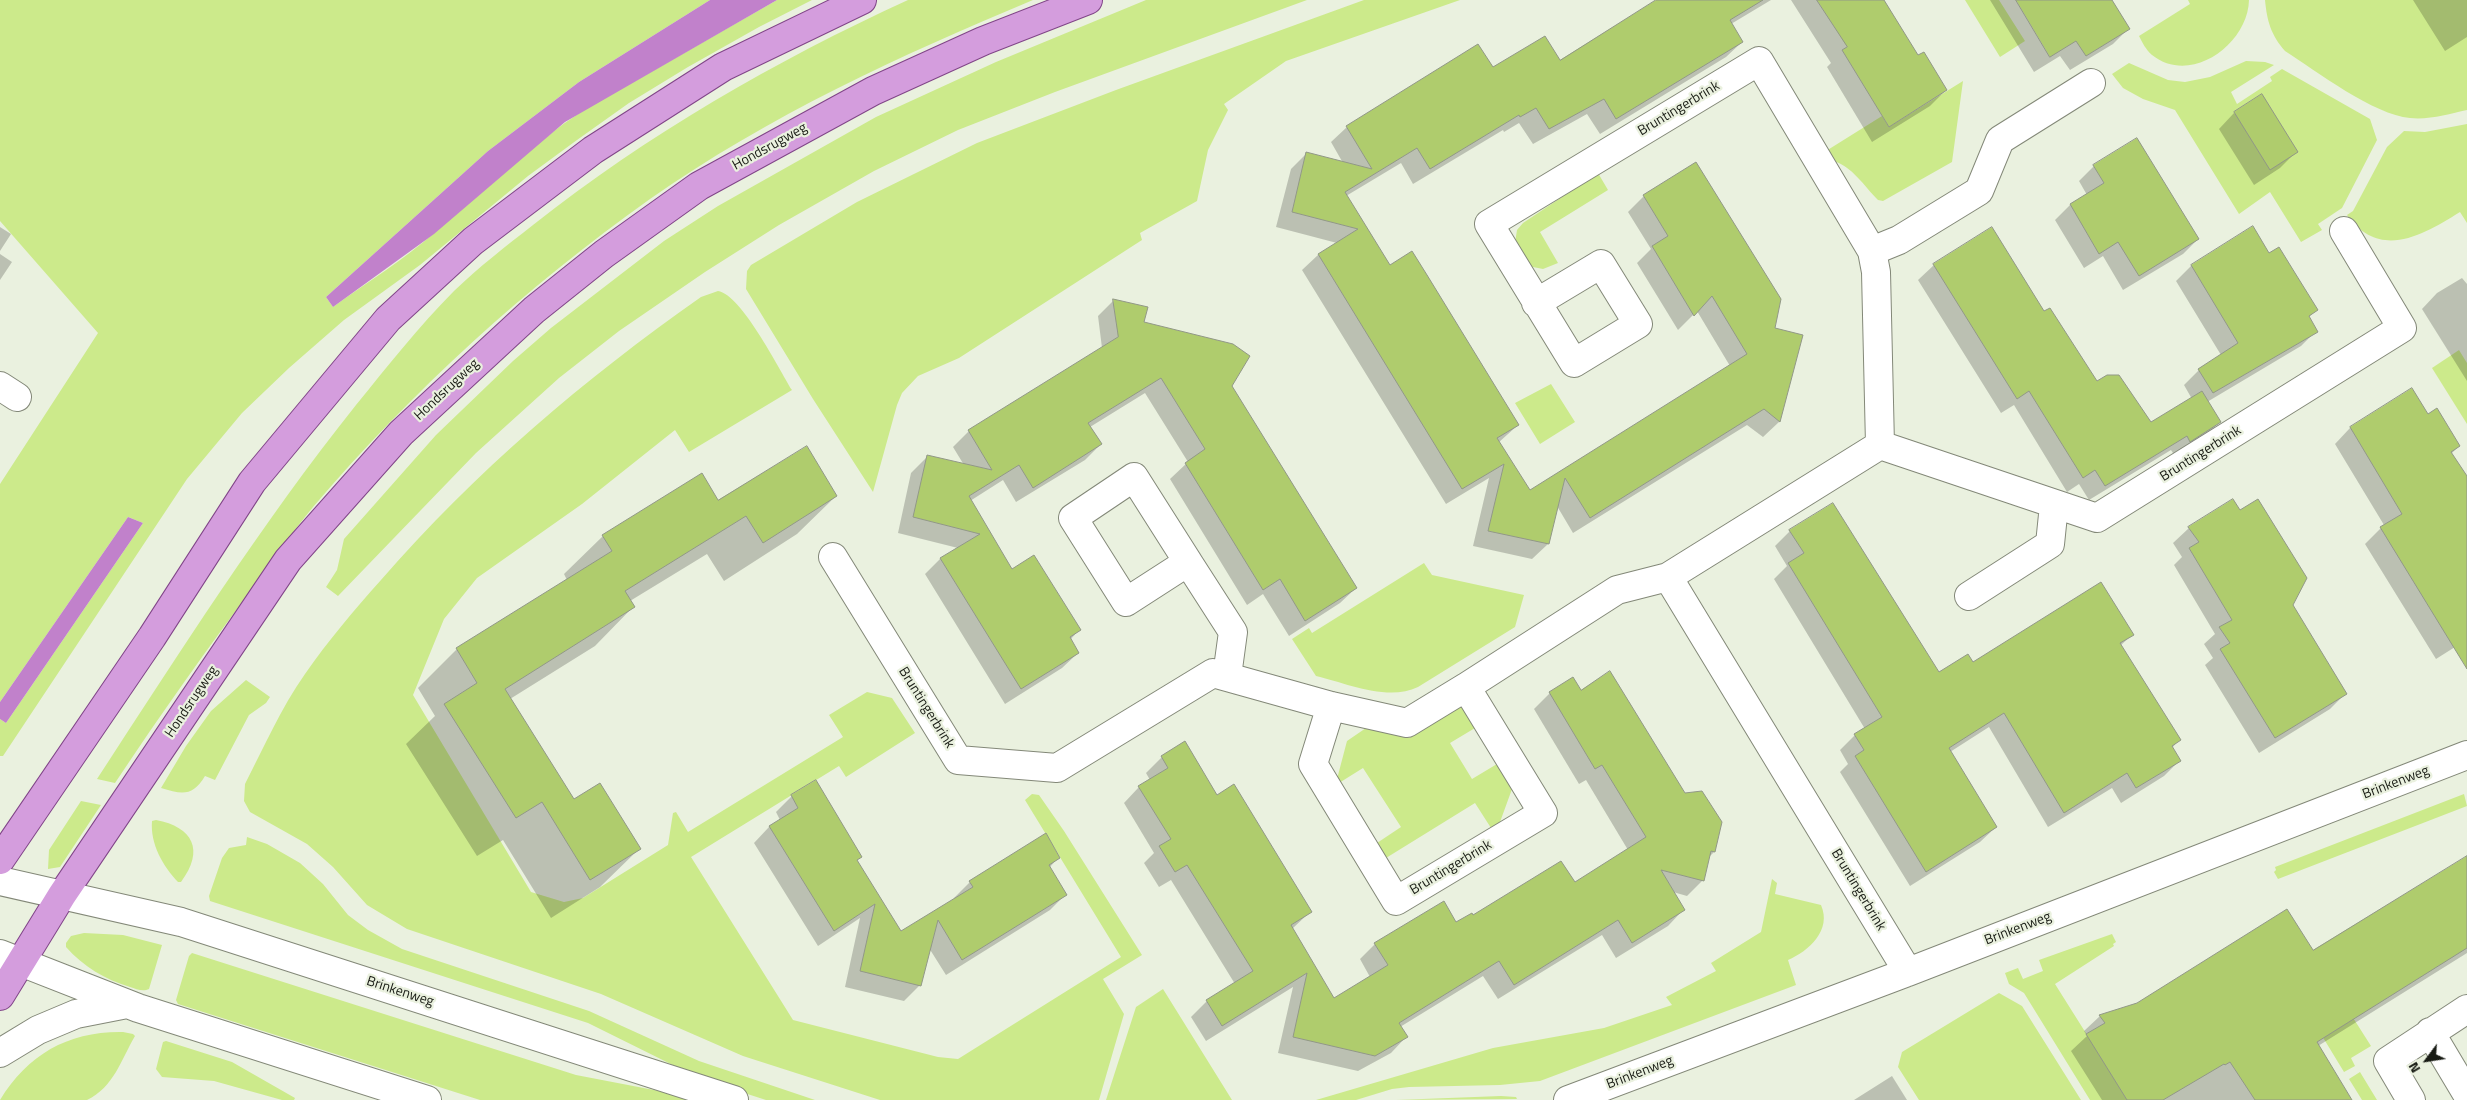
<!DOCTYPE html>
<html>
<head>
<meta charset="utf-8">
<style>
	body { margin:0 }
	#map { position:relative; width:2467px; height:1100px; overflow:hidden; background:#eaf1df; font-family:"Titillium Web",sans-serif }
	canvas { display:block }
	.north { position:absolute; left:2402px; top:1035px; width:50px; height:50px; -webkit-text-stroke:4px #eaf1df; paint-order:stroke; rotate:239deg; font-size:14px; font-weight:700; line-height:20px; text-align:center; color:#181b14 }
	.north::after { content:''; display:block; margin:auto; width:18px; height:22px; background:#181b14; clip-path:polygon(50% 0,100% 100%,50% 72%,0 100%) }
</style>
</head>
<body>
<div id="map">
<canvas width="2467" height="1100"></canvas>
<div class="north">N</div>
</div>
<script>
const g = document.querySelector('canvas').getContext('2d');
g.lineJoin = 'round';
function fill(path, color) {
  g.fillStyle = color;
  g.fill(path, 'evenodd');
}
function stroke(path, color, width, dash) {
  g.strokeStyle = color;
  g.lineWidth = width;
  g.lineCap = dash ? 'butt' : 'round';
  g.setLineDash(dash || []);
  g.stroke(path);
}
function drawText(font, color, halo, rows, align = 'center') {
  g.font = font + ' "Titillium Web",sans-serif';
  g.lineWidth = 4.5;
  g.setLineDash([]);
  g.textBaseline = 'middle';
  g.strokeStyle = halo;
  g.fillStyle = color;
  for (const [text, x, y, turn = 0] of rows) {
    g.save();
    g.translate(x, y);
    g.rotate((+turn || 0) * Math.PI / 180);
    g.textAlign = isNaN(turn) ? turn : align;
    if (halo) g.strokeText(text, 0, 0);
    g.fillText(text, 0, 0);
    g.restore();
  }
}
const green = new Path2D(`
	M0,0H710L579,82L488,151L326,297L333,307C367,282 404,260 435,232C484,191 530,145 584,110L777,0H812L759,27L688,67L629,103L577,140L528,176L420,265L344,320L289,368L242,413L187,479L3,756H0V719L6,723L143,523L128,517L0,702V484L98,333L0,221Z
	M908,0H1033C901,55 768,116 650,199C526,287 412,391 313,507C294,530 276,556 258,581C208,647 161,714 115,783L97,779C180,652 261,524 356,405C387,367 419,326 454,291C479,267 506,246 533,225C648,134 775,61 908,0Z
	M1146,0H1307L1055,92L958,130L874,171L779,225L705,272L619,331L559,378L476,453L338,596L326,587L337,570L344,539L436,435L513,361L551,328L664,241L718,206L876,117L996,62Z
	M1364,0H1460L1286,61L1224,104L1228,110L1208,150L1197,201L1140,233L1142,240L959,358L918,376L902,393L897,405L873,492L813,399L746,289L747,271L751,265L857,202L977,143L1116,90Z
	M1965,0H1999L2025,41L2000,57Z
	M2188,0H2249C2248,44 2191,86 2152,55C2146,50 2142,42 2139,36L2190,4Z
	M2265,0H2467V110C2449,114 2429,120 2410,118C2374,115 2316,71 2285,51C2271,35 2267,21 2265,0Z
	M2246,61L2265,62L2274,65L2231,92L2237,104L2272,81L2270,77L2282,69L2370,119L2377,140L2342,208L2318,224L2322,230L2301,242L2270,192L2239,214L2175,110L2143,99L2123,88L2112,74L2129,63L2168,80L2185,82L2210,77Z
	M1963,81L1952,162L1883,201L1878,200C1864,186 1852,166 1833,161L1826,151L1882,116L1889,127Z
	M2467,124V223L2460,212C2423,235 2380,261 2347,215L2353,211L2387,147L2404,131L2425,132Z
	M1598,173L1608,190L1540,232L1558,263L1543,269L1528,266L1515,243L1517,230L1523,223Z
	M718,291C741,294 779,369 792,390L689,452L675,430L582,504L477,578L444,619L413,695L531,892L564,902L583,898L668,845L673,813L676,812L688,832L843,737L829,715L867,692L892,698L915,733L846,777L839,766L691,857L793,1020L938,1057L958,1059L1121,957L1025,800L1032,794L1039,795L1064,831L1142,955L1103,979L1124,1014L1099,1100H880L743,1056L601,994L407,929L367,905L333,867L307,844L250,812L244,801L245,784C264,747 281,708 305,674C328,641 354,610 381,580C475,472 584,379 701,297Z
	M2459,350L2467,363V424L2432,368Z
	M1551,384L1575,422L1540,444L1515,403Z
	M1424,563L1432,575L1524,595L1515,627L1418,687C1388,702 1346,683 1316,676L1292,639L1309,628L1312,633Z
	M246,680L270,697L266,703L249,715L215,780L205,776C193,796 183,795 161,788L186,746L211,711Z
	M1461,706L1475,728L1450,743L1472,779L1497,764L1512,789L1500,822L1491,828L1475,803L1386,858L1377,843L1401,827L1363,768L1339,783L1337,779L1347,741L1366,728L1409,738Z
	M2464,794L2467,806L2278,879L2274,872L2276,870L2275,867Z
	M81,801L101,805L60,867L48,869L49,850Z
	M156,820C193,827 205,850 181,882H178C163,866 150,844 152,821Z
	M247,837L267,844L300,863L323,884L348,915L368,930L402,949L589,1011L699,1061L815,1100H766L701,1079L588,1023L210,901L209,896L222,858L229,848L246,845Z
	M1772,879L1777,883L1775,894L1821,905C1832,930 1809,951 1788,960L1796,985L1540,1081L1500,1085L1409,1087L1392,1089L1356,1100H1316L1493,1048L1604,1028L1672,1005L1666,997L1716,971L1711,963L1761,932Z
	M84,933L123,935L162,945L149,989C143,992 136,989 130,987C104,979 84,967 66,947V943L71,936Z
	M2112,934L2116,942L2113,944L2114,946L2055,984L2128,1100H2090L2024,993L2009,984L2005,973L2018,968L2023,979L2043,971L2039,960Z
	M192,953L576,1075L706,1100H480L178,1004L176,1000L189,956Z
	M1163,989L1232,1100H1106L1136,1007Z
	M1999,993L2022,1006L2081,1100H1919L1898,1067L1902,1052Z
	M2343,1002L2371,1046L2351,1058L2355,1066L2344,1072L2313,1021Z
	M123,1032L133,1034L135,1036C121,1060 114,1087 87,1100H0C28,1054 69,1031 123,1032Z
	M166,1041L232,1062L295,1098L294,1100H282L214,1081L162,1077L156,1069L163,1042Z
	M2360,1072L2377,1100H2362L2349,1079Z
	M1501,1096L1516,1097L1517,1099L1396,1100Z`);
const water = new Path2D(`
	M710,0H777L565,122L434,234L333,307L326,297L488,151L579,82Z
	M128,517L143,523L6,723L0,719V702Z`);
const shadow = new Path2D(`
	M1658,0H1771L1731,24L1742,42L1726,57L1600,134L1587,114L1533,144L1519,123L1504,132L1503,130L1413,184L1401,163L1346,196L1390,266L1518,425L1498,443L1529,492L1730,366L1697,311L1678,330L1637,263L1651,249L1628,212L1644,196L1773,329L1802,336L1779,422L1763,437L1747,425L1573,533L1557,506L1548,544L1532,559L1473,546L1489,478L1446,504L1302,270L1318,255L1337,243L1276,227L1291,169L1307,153L1343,163L1331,142L1347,127L1493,69L1559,61Z
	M1791,0H1882L1918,57L1946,90L1930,106L1872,142L1827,67L1831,63Z
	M1990,0H2111L2129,28L2113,44L2070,70L2060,56L2034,72Z
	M2413,0H2467V37L2445,51Z
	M2234,113L2296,152L2280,168L2254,185L2219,129Z
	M2094,166L2198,239L2183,254L2123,290L2103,256L2084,268L2055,220L2070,205L2087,195L2079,181Z
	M0,227L11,234L0,251Z
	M2252,228L2269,254L2316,310L2308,318L2316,331L2301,346L2207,402L2220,422L2204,437L2175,456L2171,450L2089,500L2079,484L2067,492L2014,405L2001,413L1918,280L1934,265L2044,313L2097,383L2150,424L2192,399L2184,385L2199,370L2221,355L2176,281L2191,266Z
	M0,254L12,262L0,280Z
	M2462,278L2467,284V381L2422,309L2437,293Z
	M1113,301L1231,386L1356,588L1340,603L1289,636L1263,594L1247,605L1170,479L1188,462L1145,393L1090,427L1101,444L1085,460L1016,502L1003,480L970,501L1012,570L1079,630L1070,640L1078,653L1062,668L1005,704L925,574L940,559L958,548L898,533L911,473L927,457L964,465L953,447L969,431L1102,348L1098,316Z
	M2412,390L2427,416L2459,446L2451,454L2467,508V660L2455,647L2436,659L2365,544L2384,525L2335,444L2350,428Z
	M836,496L797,534L724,581L707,554L630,601L633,607L595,646L510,699L573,801L639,849L600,887L551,918L503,840L477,856L406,744L435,716L418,688L457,649L567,580L564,574L603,536L718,502Z
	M2239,512L2291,605L2346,693L2330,709L2259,753L2205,665L2213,658L2204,644L2215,634L2174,565L2182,557L2173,543L2189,528Z
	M1790,531L1938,674L1972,663L2132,635L2120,646L2179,740L2172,748L2179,761L2164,776L2121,803L2112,788L2048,827L1989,727L1950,752L1996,827L1980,842L1910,886L1840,772L1848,764L1840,750L1855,735L1865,729L1774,579L1787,566L1775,546Z
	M1572,679L1714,852L1708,858L1703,880L1687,896L1673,892L1683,910L1668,926L1616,958L1602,935L1498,999L1483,976L1400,1027L1406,1037L1391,1053L1358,1071L1278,1053L1293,987L1206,1041L1191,1017L1207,1001L1235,984L1171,880L1159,887L1144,863L1154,853L1124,803L1139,787L1150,780L1146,773L1162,757L1217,796L1310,912L1292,929L1334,999L1370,977L1360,959L1375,944L1456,924L1574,884L1628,850L1586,780L1579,784L1534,709L1550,693Z
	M815,782L860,857L856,861L901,933L955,900L954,898L970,882L1059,857L1049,868L1066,894L1050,910L946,975L929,948L920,985L904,1001L845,987L860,918L818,946L754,843L769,827L780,820L776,812L792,796Z
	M2467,857V953L2318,1046L2351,1100H2102L2071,1051L2087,1036L2084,1031L2100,1016L2313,952Z
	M1892,1076L1907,1100H1854Z`);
const building = new Path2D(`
	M1656,0H1763L1730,20L1743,42L1616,119L1604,99L1549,129L1536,108L1520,117L1519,115L1430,169L1417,148L1345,192L1390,265L1412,251L1427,275L1519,425L1497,438L1530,490L1747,354L1712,296L1694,316L1652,246L1668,236L1643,195L1696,162L1781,299L1775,328L1803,335L1780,422L1764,409L1590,518L1565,478L1549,544L1488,531L1504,464L1462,489L1318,254L1358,229L1292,212L1306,152L1372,169L1346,126L1478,44L1493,67L1545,36L1560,60Z
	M1817,0H1884L1918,55L1924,52L1947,90L1889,127L1842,50L1847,47Z
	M2016,0H2112L2130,29L2086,56L2076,41L2050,57Z
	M2262,94L2298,152L2270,170L2234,112Z
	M2137,138L2199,239L2139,276L2118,242L2099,254L2070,204L2104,183L2093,165Z
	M2253,226L2269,253L2279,247L2295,273L2318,310L2309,316L2318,332L2213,393L2198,369L2238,343L2191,265Z
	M1992,227L2044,311L2050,308L2097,381L2107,375H2119L2151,422L2202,391L2221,422L2190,442L2187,436L2105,486L2095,470L2083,478L2029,391L2017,399L1933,264Z
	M1113,299L1148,307L1144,322L1233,344L1250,356L1232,386L1357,588L1305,621L1280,579L1263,590L1185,463L1205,449L1161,378L1088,423L1102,444L1033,488L1019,465L969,496L1012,569L1034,555L1081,630L1070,637L1079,653L1021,689L940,558L980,534L913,517L927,455L992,470L968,430L1118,337Z
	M2412,388L2428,414L2437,408L2460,446L2451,452L2467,476V669L2380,527L2402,514L2350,427Z
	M807,446L837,496L763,543L746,516L625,591L635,607L505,689L574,799L600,783L641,849L590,880L542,802L516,818L444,704L477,683L456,648L612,551L602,535L702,473L718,500Z
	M2233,499L2240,510L2258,499L2307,578L2293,605L2347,694L2275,738L2220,649L2230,643L2219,627L2232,620L2189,548L2199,542L2188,527Z
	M1833,503L1939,672L1968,654L1973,662L2101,582L2134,635L2120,643L2181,740L2172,746L2181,761L2136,788L2127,773L2064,813L2004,713L1949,748L1997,827L1926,872L1855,756L1864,750L1854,734L1882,717L1788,563L1804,553L1789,530Z
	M1610,671L1685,793L1702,791L1722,822L1715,852L1711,851L1704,881L1661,870L1685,910L1632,943L1618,920L1514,985L1499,961L1399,1023L1408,1037L1375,1056L1293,1037L1307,973L1222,1026L1206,1000L1253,971L1187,865L1175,872L1159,846L1171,839L1138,786L1168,768L1161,756L1185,741L1217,795L1234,784L1312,912L1291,925L1334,998L1388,965L1374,943L1444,901L1456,922L1472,913L1473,915L1561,861L1575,882L1646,837L1602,765L1595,769L1549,692L1573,677L1581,690Z
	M816,780L862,857L857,860L901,931L973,887L969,881L1046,833L1060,858L1049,865L1067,895L962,960L938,920L921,986L860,971L875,904L834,931L769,826L798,808L791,795Z
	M2467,856V948L2317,1042L2352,1100H2255L2230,1062L2225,1065L2224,1064L2163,1100H2127L2086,1034L2105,1023L2099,1015L2137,1003L2287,909L2313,950Z`);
const minor = new Path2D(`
	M1872,251L1899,240L1979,191L2000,140L2091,83
	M1536,303L1601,264L1638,324L1574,363L1489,224L1759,61L1872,251L1876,272L1880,445L1668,577
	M0,386L17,397
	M1880,445L2097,518L2402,328L2344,231
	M833,557L958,760L1057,768L1213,673L1331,706L1407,723L1466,687L1617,590L1668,577L1908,972
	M1188,562L1134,477L1073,518L1126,602L1188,562L1233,632L1227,676
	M1969,596L2050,544L2054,505
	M1331,706L1313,764L1396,901L1543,813L1466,687
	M0,881L181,922L734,1100
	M0,954L138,1008L427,1100
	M2430,1032L2467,1094
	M0,1053L38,1030L76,1014L127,1004
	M1568,1100L1908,972L2467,755
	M2411,1100L2388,1061L2467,1009`);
const major = new Path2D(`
	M0,860L152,637L252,482L388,319L473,241L593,150L723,67L862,0
	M0,996L62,895L288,560L401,433L534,310L604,254L699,186L873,91L983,41L1088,0`);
const streetNames = [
	["Bruntingerbrink",1679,109,-31],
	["Hondsrugweg",770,147,-29],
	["Hondsrugweg",447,390,-43],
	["Bruntingerbrink",2201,454,-32],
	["Hondsrugweg",192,702,-56],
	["Bruntingerbrink",926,708,58],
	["Brinkenweg",2396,783,-21],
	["Bruntingerbrink",1451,868,-31],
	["Bruntingerbrink",1858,890,59],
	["Brinkenweg",2018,929,-21],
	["Brinkenweg",400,992,18],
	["Brinkenweg",1640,1073,-21]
];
fill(green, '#ccea8b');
fill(water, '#c181cb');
fill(shadow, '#0003');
fill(building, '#afcc6d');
stroke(building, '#919787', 1);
stroke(minor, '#838878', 30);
stroke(major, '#804588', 30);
stroke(minor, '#fff', 28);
stroke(major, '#d49ddd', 28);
drawText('14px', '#181b14', '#eaf1df', streetNames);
</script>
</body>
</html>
